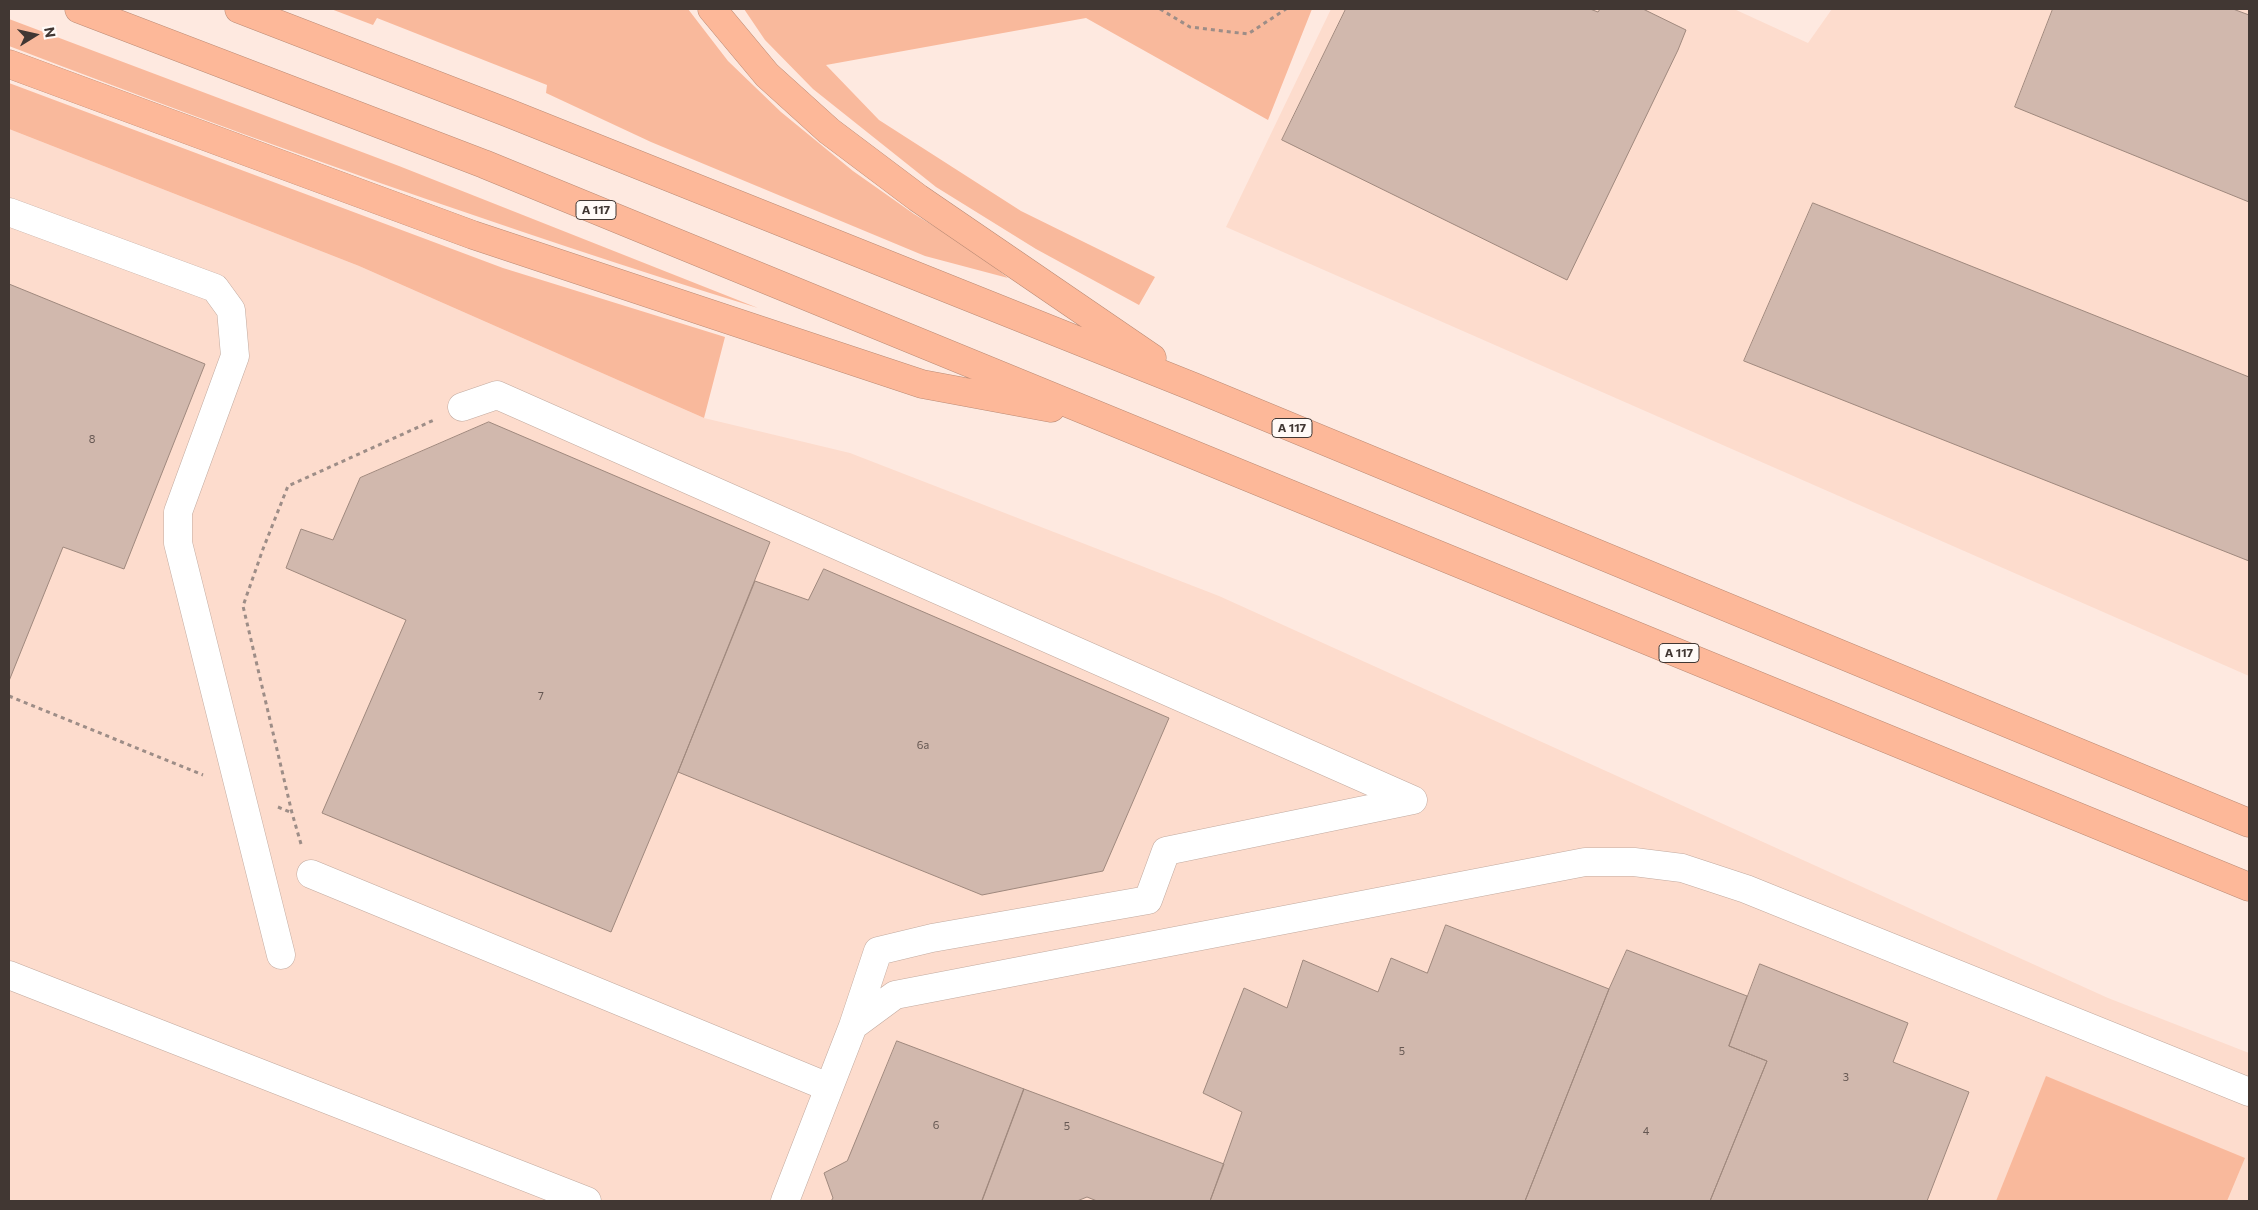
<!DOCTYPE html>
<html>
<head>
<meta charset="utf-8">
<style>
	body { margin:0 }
	#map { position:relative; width:2258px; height:1210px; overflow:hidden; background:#fee9e0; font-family:Commissioner,sans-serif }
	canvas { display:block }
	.frame { position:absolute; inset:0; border:10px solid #413733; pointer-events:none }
	.north { position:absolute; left:10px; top:10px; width:50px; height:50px; -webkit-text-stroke:4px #fffaf7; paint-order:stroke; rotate:80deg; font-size:14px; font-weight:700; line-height:20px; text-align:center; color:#413733 }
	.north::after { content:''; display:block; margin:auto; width:18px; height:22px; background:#413733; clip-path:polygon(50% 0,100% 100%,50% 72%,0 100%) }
</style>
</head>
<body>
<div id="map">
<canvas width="2258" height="1210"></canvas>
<div class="frame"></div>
<div class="north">N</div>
</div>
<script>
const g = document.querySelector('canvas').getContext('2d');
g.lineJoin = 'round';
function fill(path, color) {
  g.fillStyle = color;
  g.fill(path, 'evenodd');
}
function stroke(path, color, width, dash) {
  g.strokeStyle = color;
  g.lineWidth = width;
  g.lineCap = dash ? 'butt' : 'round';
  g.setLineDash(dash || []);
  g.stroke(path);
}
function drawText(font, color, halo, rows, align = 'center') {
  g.font = font + ' Commissioner,sans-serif';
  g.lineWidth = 4;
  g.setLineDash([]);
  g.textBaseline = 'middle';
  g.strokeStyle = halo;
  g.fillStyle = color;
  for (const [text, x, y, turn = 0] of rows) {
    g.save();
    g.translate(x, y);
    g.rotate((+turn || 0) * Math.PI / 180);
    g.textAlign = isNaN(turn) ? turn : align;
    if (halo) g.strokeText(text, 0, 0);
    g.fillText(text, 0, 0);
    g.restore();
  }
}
const built = new Path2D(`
	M1331,9H1734L1808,43L1832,9H2249V676L1226,227Z
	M9,129L359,266L704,418L850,453L1219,596L2108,998L2249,1053V1201H9Z`);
const green = new Path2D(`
	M331,9H688L728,61L781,112L853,171L914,214L973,250L1008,278L925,256L651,142L546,93L547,85L377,18L373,25Z
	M744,9H1312L1268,120L1086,18L826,65L879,120L1021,211L1155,277L1139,305L1036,249L936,187L813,89L765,40Z
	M9,19L399,166L758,308C506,230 256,141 9,46Z
	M9,83L503,268L725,337L704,418L359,266L9,129Z
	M2046,1076L2245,1158L2227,1201H1996Z`);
const building = new Path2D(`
	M1346,9H1590L1598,12L1600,9H1643L1686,30L1678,50L1567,280L1282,140Z
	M2053,9H2233L2249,15V202L2015,107Z
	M1813,203L2249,377V561L1744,361Z
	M9,284L205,364L124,569L63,547L9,681Z
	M489,422L770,542L678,772L611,932L322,813L406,620L286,568L301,529L333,540L360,478Z
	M824,569L1169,718L1103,871L982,895L678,772L755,581L808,600Z
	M1446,925L1609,989L1525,1201H1210L1242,1112L1203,1093L1244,988L1287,1008L1303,960L1378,992L1391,958L1427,973Z
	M1627,950L1747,996L1729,1046L1767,1061L1710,1201H1525L1609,989Z
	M1760,964L1908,1023L1893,1062L1969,1092L1927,1201H1710L1767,1061L1729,1046Z
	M897,1041L1024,1089L982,1201H831L833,1198L824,1173L847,1161Z
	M1024,1089L1224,1164L1210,1201H1097L1087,1197L1077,1201H982Z`);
const path = new Path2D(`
	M1160,9L1190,27L1248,34L1286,9
	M9,696L203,775
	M278,807L292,813
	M301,844L292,813L243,606L263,549L288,486L434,420`);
const minor = new Path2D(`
	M9,212L215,288L231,310L235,356L178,512V543L281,955
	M462,407L497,395L1413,800
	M311,874L828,1087
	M9,975L587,1201
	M853,1026L878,951L932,938L1148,900L1166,851L1413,800
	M785,1201L853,1026L895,995L1585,862H1634L1682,868L1746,889L2249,1092`);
const highway = new Path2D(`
	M79,9L484,164L2249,887
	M239,9L506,112L1194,387L2249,823
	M712,9L767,75L829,131L918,198L1152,358
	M9,64L473,235L922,384L1051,408`);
const numberNames = [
	["8",92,439],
	["7",541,696],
	["6a",923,745],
	["5",1402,1051],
	["3",1846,1077],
	["6",936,1125],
	["5",1067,1126],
	["4",1646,1131]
];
const shields = [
	[596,210,40],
	[1292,428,40],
	[1679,653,40]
];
const shieldNames = [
	["A 117",596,210],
	["A 117",1292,428],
	["A 117",1679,653]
];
fill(built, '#fddccd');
fill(green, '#f9b99c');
fill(building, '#d1b8ad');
stroke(building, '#a0897e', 1);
stroke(minor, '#c2aa9f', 29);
stroke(highway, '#bb8b75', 29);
stroke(path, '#9d8d87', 3, [4, 4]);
stroke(minor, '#fff', 28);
stroke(highway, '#fdb899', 28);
drawText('11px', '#655752', null, numberNames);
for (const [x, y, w] of shields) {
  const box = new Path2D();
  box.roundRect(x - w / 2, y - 9.5, w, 19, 4);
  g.fillStyle = '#fffaf7';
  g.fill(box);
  stroke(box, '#413733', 1);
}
drawText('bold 12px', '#413733', null, shieldNames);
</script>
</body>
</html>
